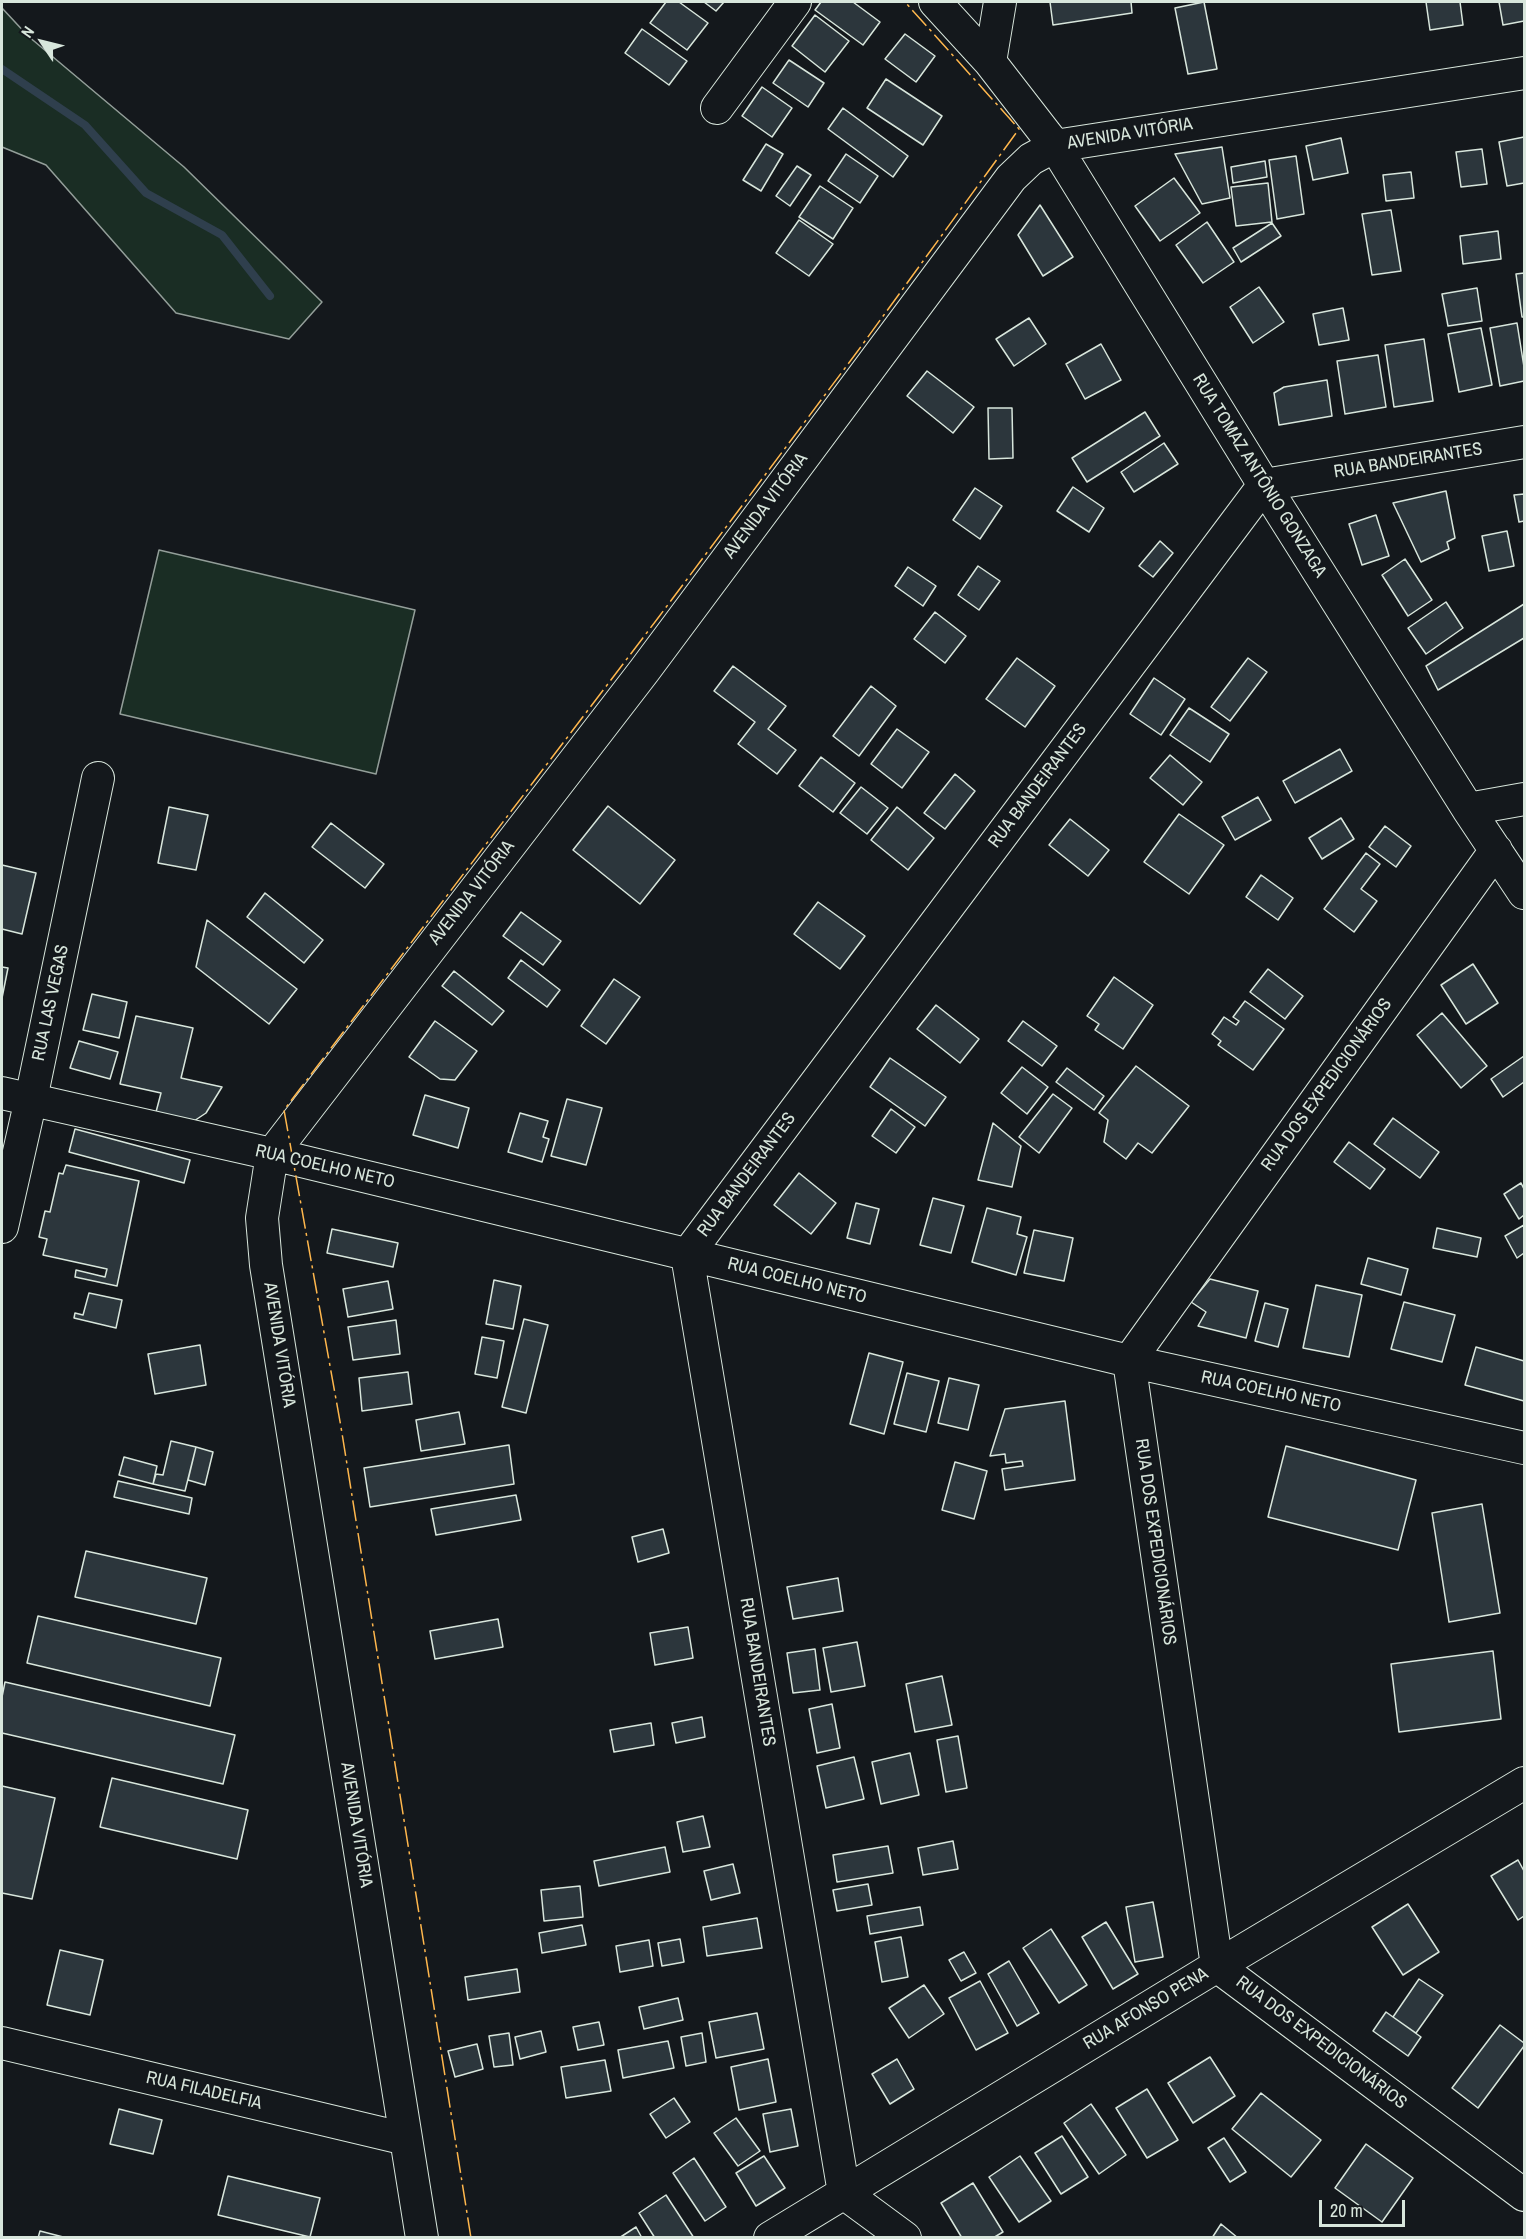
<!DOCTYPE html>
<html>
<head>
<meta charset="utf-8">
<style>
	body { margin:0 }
	#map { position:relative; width:1526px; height:2239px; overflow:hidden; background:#14181c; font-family:"Archivo Narrow",sans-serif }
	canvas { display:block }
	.frame { position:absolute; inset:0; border:3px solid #d8e6dc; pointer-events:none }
	.north { position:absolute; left:12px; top:12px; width:60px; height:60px; -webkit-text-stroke:4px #14181c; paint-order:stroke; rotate:305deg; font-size:16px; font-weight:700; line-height:24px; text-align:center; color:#d8e6dc }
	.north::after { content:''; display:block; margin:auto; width:21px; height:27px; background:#d8e6dc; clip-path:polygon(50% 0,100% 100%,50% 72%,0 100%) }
	.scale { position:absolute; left:1319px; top:2200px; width:86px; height:27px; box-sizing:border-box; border:3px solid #d8e6dc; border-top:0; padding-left:8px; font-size:18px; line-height:21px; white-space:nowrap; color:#d8e6dc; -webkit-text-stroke:4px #14181c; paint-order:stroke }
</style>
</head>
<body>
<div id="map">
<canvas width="1526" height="2239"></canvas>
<div class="frame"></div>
<div class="north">N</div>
<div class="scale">20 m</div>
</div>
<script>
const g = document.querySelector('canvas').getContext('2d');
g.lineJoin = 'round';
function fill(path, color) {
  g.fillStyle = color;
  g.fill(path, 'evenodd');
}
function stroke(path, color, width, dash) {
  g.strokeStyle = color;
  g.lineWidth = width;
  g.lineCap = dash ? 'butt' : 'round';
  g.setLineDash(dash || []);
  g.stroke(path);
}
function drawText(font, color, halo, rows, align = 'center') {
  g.font = font + ' "Archivo Narrow",sans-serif';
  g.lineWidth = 4.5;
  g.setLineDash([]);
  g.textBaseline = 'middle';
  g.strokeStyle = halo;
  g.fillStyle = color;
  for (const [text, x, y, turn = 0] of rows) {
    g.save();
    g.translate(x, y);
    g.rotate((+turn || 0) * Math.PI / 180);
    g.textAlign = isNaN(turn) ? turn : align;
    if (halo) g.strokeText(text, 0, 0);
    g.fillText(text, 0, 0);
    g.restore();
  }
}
const green = new Path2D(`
	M2,8L28,36L184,167L322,302L289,339L176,313L46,165L2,147Z
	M159,550L415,610L376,774L120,714Z`);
const stream = new Path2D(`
	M2,69L85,125L146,193L222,235L270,296`);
const building = new Path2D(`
	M666,2H679L708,23L687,50L650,23Z
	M704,2H724L716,11Z
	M821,2H853L880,22L863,45L815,10Z
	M1050,2H1131L1132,13L1053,25Z
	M1204,2L1217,69L1188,74L1175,8Z
	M1426,2H1460L1463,25L1430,30Z
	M1499,2H1524V21L1503,25Z
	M815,15L849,41L825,72L792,46Z
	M642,29L687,61L669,85L625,53Z
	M905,34L935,56L916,82L885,59Z
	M789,60L824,83L808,107L773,83Z
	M886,79L942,116L923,145L867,108Z
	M762,87L792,108L772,137L742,116Z
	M843,108L908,156L893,177L828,129Z
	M1524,137V183L1507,186L1499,142Z
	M1341,138L1348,173L1313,180L1306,146Z
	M766,144L783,154L761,191L743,180Z
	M1222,147L1230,198L1202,204L1175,154Z
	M1482,149L1487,184L1461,187L1456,152Z
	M846,154L878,176L860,203L828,181Z
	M1296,156L1304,214L1277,219L1269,160Z
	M1265,161L1267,177L1233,183L1231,167Z
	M797,166L811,175L790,206L776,196Z
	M1411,172L1414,198L1386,201L1383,175Z
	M1174,178L1200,213L1160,241L1135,206Z
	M1268,183L1272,222L1236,226L1231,187Z
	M820,186L853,208L833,239L799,217Z
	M1040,205L1073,257L1043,276L1018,235Z
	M1391,210L1401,271L1372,275L1362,214Z
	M799,220L833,244L809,276L776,253Z
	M1207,222L1234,262L1203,283L1176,245Z
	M1272,223L1281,236L1241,262L1233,248Z
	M1498,231L1501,259L1463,264L1460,236Z
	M1524,273V317H1522L1516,274Z
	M1259,287L1284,322L1253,343L1230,307Z
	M1477,288L1482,321L1448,326L1442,294Z
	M1343,308L1349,340L1319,345L1313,314Z
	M1029,318L1046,344L1014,366L996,339Z
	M1517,323L1524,367V381L1500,386L1490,328Z
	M1481,328L1492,385L1459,392L1448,334Z
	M1424,339L1433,401L1394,407L1385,345Z
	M1101,344L1121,380L1085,399L1066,364Z
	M1378,355L1386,407L1345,414L1337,361Z
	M927,371L974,407L953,433L907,396Z
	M1327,380L1332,416L1279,425L1274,393L1284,387Z
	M988,408H1012L1013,458L989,459Z
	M1145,412L1160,436L1087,482L1072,458Z
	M1164,443L1178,464L1134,492L1121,472Z
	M1073,487L1104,508L1089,532L1057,511Z
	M975,488L1002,506L980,539L953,520Z
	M1446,491L1455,538L1447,542L1449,549L1421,562L1393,503Z
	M1524,494V521L1519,522L1514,495Z
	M1376,515L1389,556L1362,565L1349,524Z
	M1507,531L1514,566L1489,571L1482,536Z
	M1160,541L1173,553L1153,577L1139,566Z
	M1405,559L1432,600L1408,616L1382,575Z
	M978,566L1000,581L979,610L958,595Z
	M908,567L936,586L923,606L895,586Z
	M1446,602L1463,628L1426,654L1408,628Z
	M1524,604V638L1438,690L1426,666Z
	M935,612L966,636L945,663L914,639Z
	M1017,658L1055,686L1025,727L986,699Z
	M1248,658L1267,672L1230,721L1211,707Z
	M733,666L786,706L768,729L796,750L777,774L738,744L755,722L714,691Z
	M1154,678L1185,699L1161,735L1130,714Z
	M871,686L896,706L859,756L833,736Z
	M1189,708L1229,734L1210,762L1170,735Z
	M897,729L929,752L902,788L871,764Z
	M1340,749L1352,771L1295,803L1283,781Z
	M1170,755L1202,782L1183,805L1150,778Z
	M821,757L855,783L833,812L799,786Z
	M955,774L975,791L945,829L924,813Z
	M861,787L888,808L867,834L840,813Z
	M1258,797L1271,820L1235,840L1222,817Z
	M608,806L675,860L640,904L573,850Z
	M169,807L208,815L196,870L158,863Z
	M897,807L934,838L908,870L871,840Z
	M1179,814L1224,845L1189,894L1144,862Z
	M1341,818L1354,839L1322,859L1309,838Z
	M1070,819L1109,850L1088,876L1049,845Z
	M331,823L384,864L365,888L312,847Z
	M1385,826L1411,846L1396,867L1369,847Z
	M1366,853L1380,864L1361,889L1377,901L1354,932L1324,909Z
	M2,865L36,873L22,934L2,929Z
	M1261,875L1293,898L1278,920L1246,897Z
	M265,893L323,940L304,963L247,917Z
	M818,902L865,936L840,969L794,934Z
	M521,912L561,941L543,965L503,936Z
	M207,920L297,989L269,1024L196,967Z
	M521,960L560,990L547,1007L508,978Z
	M1473,964L1498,1003L1466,1024L1441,985Z
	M2,967L8,968L2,998Z
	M1268,969L1303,996L1285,1019L1250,992Z
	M454,971L504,1011L492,1025L442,986Z
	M1114,977L1153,1005L1123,1049L1095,1030L1099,1024L1087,1016Z
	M614,979L640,997L606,1044L581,1026Z
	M92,994L127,1002L119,1038L83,1030Z
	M1245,1001L1284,1029L1253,1070L1218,1045L1221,1041L1212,1034L1224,1017L1236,1025L1239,1021L1233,1017Z
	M936,1005L979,1039L960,1063L917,1029Z
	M1442,1013L1487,1066L1461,1088L1417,1035Z
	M136,1016L193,1028L181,1078L222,1087L206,1113L194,1121L156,1112L161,1093L120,1084Z
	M435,1021L477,1051L455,1080L440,1079L409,1057Z
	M1023,1021L1057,1046L1042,1066L1008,1041Z
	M79,1041L118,1052L110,1079L70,1068Z
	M1524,1056V1082L1503,1097L1491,1079Z
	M890,1058L946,1097L925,1126L870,1087Z
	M1136,1066L1189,1106L1152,1153L1138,1143L1126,1159L1104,1142L1108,1120L1099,1113Z
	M1022,1067L1048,1087L1027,1114L1001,1093Z
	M1067,1068L1104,1096L1094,1110L1056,1082Z
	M1053,1094L1072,1108L1039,1153L1019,1137Z
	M425,1095L469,1108L458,1148L413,1135Z
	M567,1099L602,1108L586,1165L551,1156Z
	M891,1109L915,1127L896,1153L872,1136Z
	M520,1113L548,1121L543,1137L549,1139L542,1162L508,1152Z
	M1393,1118L1439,1152L1420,1178L1374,1144Z
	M993,1123L1021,1146L1012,1187L978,1180Z
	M75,1129L190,1160L184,1183L69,1152Z
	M1349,1142L1385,1169L1370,1189L1334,1162Z
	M66,1165L139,1181L117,1286L75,1277L76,1270L105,1277L107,1269L43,1255L47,1239L39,1237L45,1211L50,1212L59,1173L63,1174Z
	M799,1173L836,1203L811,1234L774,1205Z
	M1521,1183L1524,1189V1215L1519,1219L1504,1194Z
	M933,1198L964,1206L951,1253L920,1245Z
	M856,1203L879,1209L870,1244L847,1238Z
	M987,1208L1021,1217L1017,1234L1027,1237L1016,1275L972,1262Z
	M1524,1225V1253L1517,1258L1505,1236Z
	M1437,1228L1481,1238L1477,1257L1433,1248Z
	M332,1229L398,1243L393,1267L327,1253Z
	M1034,1230L1073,1238L1064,1281L1024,1273Z
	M1368,1258L1408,1269L1401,1295L1361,1284Z
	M1210,1279L1258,1291L1246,1338L1198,1326L1206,1312L1191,1302Z
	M494,1280L521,1286L513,1329L486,1324Z
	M388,1281L393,1309L348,1317L343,1289Z
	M1316,1285L1362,1295L1349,1357L1303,1348Z
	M89,1293L122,1300L116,1328L74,1318L75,1313L83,1315Z
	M1404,1302L1455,1315L1442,1362L1391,1349Z
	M1265,1303L1288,1309L1278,1347L1255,1341Z
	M524,1319L548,1325L526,1413L502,1407Z
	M396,1320L400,1354L353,1360L348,1327Z
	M482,1337L504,1341L497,1378L475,1374Z
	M200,1345L206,1385L155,1394L148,1354Z
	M1476,1347L1524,1361V1401L1465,1385Z
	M869,1353L903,1362L884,1434L850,1424Z
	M408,1372L412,1404L362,1411L359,1378Z
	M907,1373L939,1381L926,1432L894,1424Z
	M949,1378L979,1385L968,1430L938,1423Z
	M1065,1401L1075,1480L1005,1490L1002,1469L1023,1466L1022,1461L1006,1463L1005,1454L990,1456L1005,1409Z
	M459,1412L465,1444L421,1451L416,1420Z
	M171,1441L196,1447L185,1491L153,1484L156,1474L163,1475Z
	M509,1445L514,1484L370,1507L364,1468Z
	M1286,1446L1416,1480L1398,1550L1268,1517Z
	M196,1447L213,1452L205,1485L188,1480Z
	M124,1457L157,1466L153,1484L119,1475Z
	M955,1462L987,1471L974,1519L942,1510Z
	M118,1481L192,1498L189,1514L114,1497Z
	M516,1495L521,1520L436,1535L431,1509Z
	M1482,1504L1500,1613L1449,1622L1432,1513Z
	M663,1529L669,1553L638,1562L632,1537Z
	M86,1551L207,1578L196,1624L75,1597Z
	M838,1578L843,1611L793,1619L787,1587Z
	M38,1616L221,1658L210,1706L27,1663Z
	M498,1619L503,1647L435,1659L430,1631Z
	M688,1627L693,1658L655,1665L650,1633Z
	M857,1642L865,1686L831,1692L823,1648Z
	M815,1649L820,1690L793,1693L787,1653Z
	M1493,1651L1501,1719L1399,1732L1391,1664Z
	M942,1676L952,1725L915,1732L906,1684Z
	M5,1682L235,1735L223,1784L2,1733V1697Z
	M832,1704L840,1748L817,1753L809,1709Z
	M702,1717L705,1737L676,1743L672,1723Z
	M651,1723L654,1745L614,1752L610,1730Z
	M958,1736L967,1788L946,1792L937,1740Z
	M910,1753L919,1795L881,1804L872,1762Z
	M854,1757L864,1799L826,1808L817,1766Z
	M112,1778L248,1810L237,1859L100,1827Z
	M2,1786L55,1798L32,1899L2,1893Z
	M703,1816L710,1847L683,1852L677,1822Z
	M953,1841L958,1869L923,1875L918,1848Z
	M888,1846L893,1873L837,1882L833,1855Z
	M665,1847L670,1872L599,1886L594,1861Z
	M1518,1860L1524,1871V1916L1518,1920L1491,1876Z
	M733,1864L740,1893L711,1900L704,1871Z
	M868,1884L872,1905L837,1911L833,1890Z
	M580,1886L583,1917L544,1921L541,1890Z
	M1153,1902L1163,1957L1135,1962L1126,1907Z
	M1408,1904L1439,1952L1403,1975L1372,1927Z
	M920,1907L923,1925L870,1934L867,1916Z
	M757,1918L762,1948L707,1956L703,1927Z
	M1106,1922L1138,1974L1113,1989L1082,1937Z
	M582,1925L586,1945L542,1953L539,1933Z
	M1051,1929L1087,1985L1059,2003L1023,1948Z
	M901,1937L908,1977L882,1982L875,1942Z
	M680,1939L684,1962L662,1966L658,1943Z
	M649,1940L653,1966L620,1972L616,1946Z
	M60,1950L103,1960L90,2015L47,2005Z
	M964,1952L976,1973L961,1981L949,1960Z
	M1009,1961L1039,2013L1017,2026L988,1974Z
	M517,1969L520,1992L468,2000L465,1977Z
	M1419,1979L1443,1995L1416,2033L1393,2017Z
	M980,1981L1008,2033L976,2050L949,1998Z
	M924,1985L944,2014L909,2038L889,2008Z
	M678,1998L683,2020L644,2029L639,2007Z
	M1386,2012L1421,2037L1408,2056L1373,2031Z
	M757,2013L764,2049L716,2058L709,2022Z
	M599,2022L604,2045L578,2050L573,2027Z
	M1500,2025L1524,2043V2046L1478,2108L1452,2088Z
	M541,2031L546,2052L520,2059L515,2037Z
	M509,2033L513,2065L494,2067L489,2036Z
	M702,2033L706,2062L686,2066L681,2037Z
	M668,2041L674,2068L623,2078L618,2050Z
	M477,2044L483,2069L455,2077L448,2051Z
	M1210,2057L1235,2096L1193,2123L1168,2083Z
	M768,2059L776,2102L739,2110L731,2067Z
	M897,2059L914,2089L890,2104L872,2074Z
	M605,2060L611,2091L566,2098L561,2067Z
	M1147,2089L1178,2140L1147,2158L1116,2108Z
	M1261,2093L1321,2140L1291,2177L1232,2129Z
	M674,2098L690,2122L666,2138L650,2114Z
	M1091,2104L1126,2155L1099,2174L1064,2123Z
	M119,2109L162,2120L153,2154L110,2144Z
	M791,2109L798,2146L770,2152L763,2114Z
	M736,2118L760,2151L738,2166L714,2133Z
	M1062,2136L1088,2177L1061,2194L1035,2153Z
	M1224,2138L1246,2172L1230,2182L1208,2148Z
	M1366,2144L1413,2178L1382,2222L1335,2188Z
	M764,2156L785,2188L756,2206L736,2173Z
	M1020,2156L1051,2201L1019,2222L989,2177Z
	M694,2158L726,2207L705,2221L673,2173Z
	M228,2176L320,2198L310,2237L218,2215Z
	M973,2183L1003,2232L993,2238H962L941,2203Z
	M666,2195L694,2238H655L639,2213Z
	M1221,2224L1238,2238H1212Z
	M636,2227L642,2238H619Z
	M40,2231L67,2238H38Z`);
const minor = new Path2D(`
	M935,2L990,62L1055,146L1264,485L1468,809L1524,893
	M990,62L1000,2
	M717,108L795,2
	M1468,809L1524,799
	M1496,850L1129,1361L1217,1966L1524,2195
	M2,1093L272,1154L1129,1361L1524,1448
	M2,1227L31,1099L98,778
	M2,2043L406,2139
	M422,2238L266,1265L262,1218L272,1154L644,671L1011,178L1031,159L1055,146L1524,73
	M770,2238L1217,1966L1524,1783
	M905,2238L844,2193L687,1255L1264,485L1524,442`);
const power = new Path2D(`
	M471,2238L341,1427L284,1110L658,618L857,352L1019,129L905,2`);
const streetNames = [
	["AVENIDA VITÓRIA",1130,134,-9],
	["RUA BANDEIRANTES",1408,461,-9],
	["RUA TOMAZ ANTÔNIO GONZAGA",1259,476,58],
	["AVENIDA VITÓRIA",766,506,-53],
	["RUA BANDEIRANTES",1038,786,-53],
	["AVENIDA VITÓRIA",472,893,-52],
	["RUA LAS VEGAS",51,1003,-78],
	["RUA DOS EXPEDICIONÁRIOS",1327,1085,-54],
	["RUA COELHO NETO",325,1167,13],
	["RUA BANDEIRANTES",747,1175,-53],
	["RUA COELHO NETO",797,1281,14],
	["AVENIDA VITÓRIA",279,1345,81],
	["RUA COELHO NETO",1271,1392,12],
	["RUA DOS EXPEDICIONÁRIOS",1155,1542,82],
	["RUA BANDEIRANTES",757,1672,81],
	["AVENIDA VITÓRIA",356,1825,81],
	["RUA AFONSO PENA",1146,2009,-31],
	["RUA DOS EXPEDICIONÁRIOS",1321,2043,37],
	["RUA FILADELFIA",204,2091,13]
];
fill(green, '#1a2d24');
stroke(green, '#939e99', 1.5);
stroke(stream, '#2f3f4d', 8);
fill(building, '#2c363c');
stroke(building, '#d8e6dc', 1.5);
stroke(minor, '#d8e6dc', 34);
stroke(minor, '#14181c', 32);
stroke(power, '#ffb74d', 1.5, [21, 4.5, 3, 4.5]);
drawText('18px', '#d8e6dc', '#14181c', streetNames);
</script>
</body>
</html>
